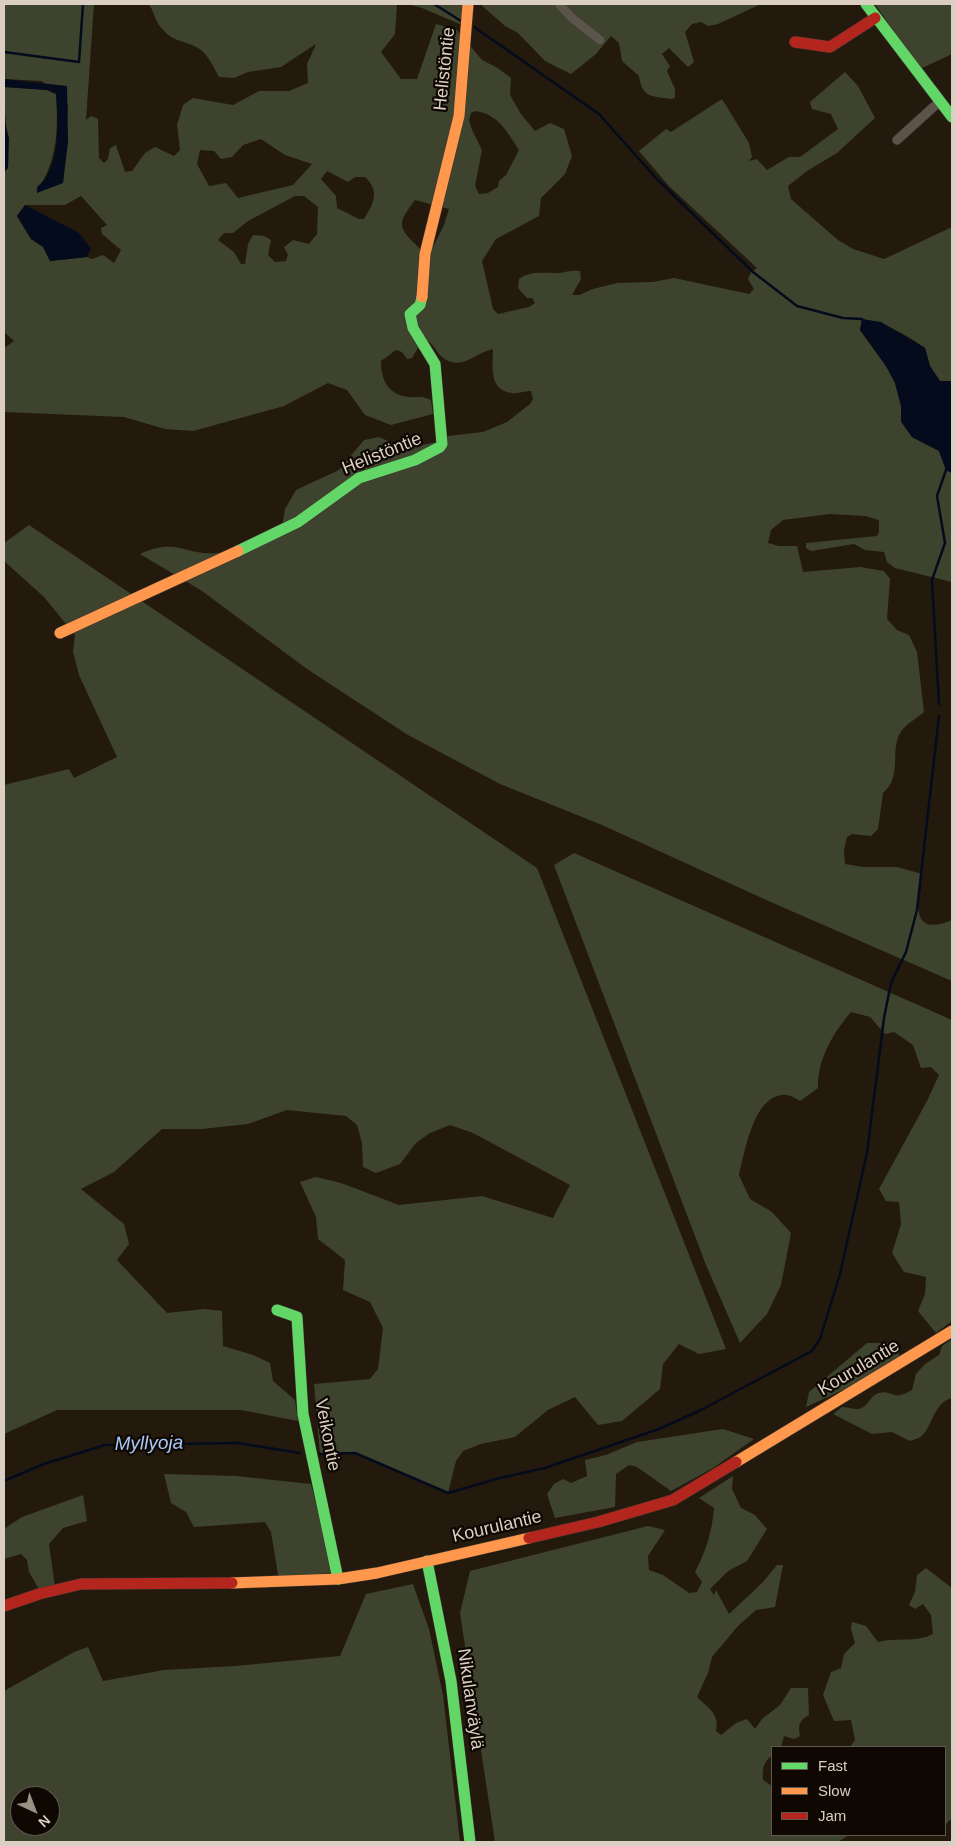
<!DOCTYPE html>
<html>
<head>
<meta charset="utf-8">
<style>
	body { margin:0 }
	#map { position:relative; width:956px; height:1846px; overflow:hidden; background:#231a0d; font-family:Helvetica,sans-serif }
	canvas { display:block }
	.frame { position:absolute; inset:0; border:5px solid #dacfc2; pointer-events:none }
	.legend { position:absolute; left:771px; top:1746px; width:175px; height:90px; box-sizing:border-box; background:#0e0702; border:1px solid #60574f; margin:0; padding:6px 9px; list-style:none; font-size:15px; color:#dacfc2 }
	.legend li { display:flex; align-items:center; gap:10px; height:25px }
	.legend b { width:25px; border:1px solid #60574f }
	.north { position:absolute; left:10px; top:1786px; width:50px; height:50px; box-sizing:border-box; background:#0e0702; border:1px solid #60574f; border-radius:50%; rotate:137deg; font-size:14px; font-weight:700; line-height:20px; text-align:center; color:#dacfc2 }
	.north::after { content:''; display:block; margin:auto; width:18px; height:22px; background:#9a9083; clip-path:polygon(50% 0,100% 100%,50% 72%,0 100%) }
</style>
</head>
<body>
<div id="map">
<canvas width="956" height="1846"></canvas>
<div class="frame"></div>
<ul class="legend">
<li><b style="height:6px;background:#63d668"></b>Fast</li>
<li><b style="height:6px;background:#ff974d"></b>Slow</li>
<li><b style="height:6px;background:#b3261e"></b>Jam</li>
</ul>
<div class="north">N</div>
</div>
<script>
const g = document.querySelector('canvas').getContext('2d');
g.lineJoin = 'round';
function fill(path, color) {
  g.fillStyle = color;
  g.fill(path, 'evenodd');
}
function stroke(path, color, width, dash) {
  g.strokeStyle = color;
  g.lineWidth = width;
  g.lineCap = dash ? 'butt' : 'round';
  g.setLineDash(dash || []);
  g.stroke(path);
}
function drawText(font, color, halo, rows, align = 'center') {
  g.font = font + ' Helvetica,sans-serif';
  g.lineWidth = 4.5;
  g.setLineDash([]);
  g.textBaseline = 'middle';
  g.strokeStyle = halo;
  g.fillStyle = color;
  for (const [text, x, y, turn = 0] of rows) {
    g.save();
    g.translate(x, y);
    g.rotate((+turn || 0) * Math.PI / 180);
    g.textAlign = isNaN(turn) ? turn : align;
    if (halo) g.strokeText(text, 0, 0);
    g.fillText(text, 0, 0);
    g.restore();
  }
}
const green = new Path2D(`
	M4,4H94L86,120L91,116L98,119L99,158L104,163L108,159L110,148L116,145L125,172L132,171L145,153L155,147L174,156L180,150L177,125L183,105L193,98L233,105L259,91H289L308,83L307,64L316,44L281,67L248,72L234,78L219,77C214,68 208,54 198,48C183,39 173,44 159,25C154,18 154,10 148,4H397L395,34L381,52L401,79H417L436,24L457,30L482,60L496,67L511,78L510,95L521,114L535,131L550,123L564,129L572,156L565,174L541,198L539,216L496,239L482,261L493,309L498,314L529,307L535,303L532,298H527L518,288L519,279C529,271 544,273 557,273C565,273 571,269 580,271L581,279L572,295H579L593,289L617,283L653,282L674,278L749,294L754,289L748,279L751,272L757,268L669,186L639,151L666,129L671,132L722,99L749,143L752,157L749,161L757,159L767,170L789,157H800L838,129L831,114L812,109L810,102L845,72L858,86L875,118L837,153L807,171L788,186L791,199L838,240L853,249L884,259L952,227V381H940L930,366L925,348C906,334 885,323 862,319L860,330L886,366L895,383L901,406V422L912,437L939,451L946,470L952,473V582L895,568L887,562L884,552L865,550L854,544L811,551L806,548V543L877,536L879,532V520L865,516L830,514L783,520L771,530L768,543L779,546H797L803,572L860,567L884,571L890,579L887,619L897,630L909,635L917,652L924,712C917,718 908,723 902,730C888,749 904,775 883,793L878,829L871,836L852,834L847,837L844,850L845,864L863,867H897L922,874C918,902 909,938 952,920V981L773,903L602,825L500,784L408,735L307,669L202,591L140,554C178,537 184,556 217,553C234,551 266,534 282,527L285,509L296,490L339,470L364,440L379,437L404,448L438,442L448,436L483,432L507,422L530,404L533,399L531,391C525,391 518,394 512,393C488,390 493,366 493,349C475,353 461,372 442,357C436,352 434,344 426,340L419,346L412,358L407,359L402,352L396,350L381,361C381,380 388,395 409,397C419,398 420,395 431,400L433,414L391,425L365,415L347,390L328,383L284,406L193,431L165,429L124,417L4,412V348L14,341L4,332V172L8,168C9,140 4,115 4,87L47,90L56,94C58,126 58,154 42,183H63L68,105L42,81L4,79ZM476,111C499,115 507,132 519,150L506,175L499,181L498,187L488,193L479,194L475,186L482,150L472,130L469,120L471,113ZM261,139L285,155L312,164L293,185L238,198L226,183L209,186L197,164L200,150L214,151L221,159L232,157L243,145ZM327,171L348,182L355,177H365C380,191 374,203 364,219H359L337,208L336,196L321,179ZM81,196L107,225L101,228L102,234L121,250L114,263L103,255L92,259L87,257L50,261L43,246L31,239L17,216L25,205H65ZM295,196H304L318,207L317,234L309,244L293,240L284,247L288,255L286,261L275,262L268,255L271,240L264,236L253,235L248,244L245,264H241L234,252L218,240L224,233H233L248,221ZM415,200L449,209L444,225L433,247L420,249C398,227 396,225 415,200Z
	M407,4H463L462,25L422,8Z
	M480,4H761L718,24L708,26L701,22L692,24L685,32L694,62L688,67L669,48L662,54L670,66L667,71L675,89V98L671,99C652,96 642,98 639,76L622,61L619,43L611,36L596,54L571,74L545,61L518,33L505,26Z
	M875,4H952V54L920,69Z
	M29,525L537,868L726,1349L699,1354L679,1344L663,1364L660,1389L622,1421L598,1425L575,1397L548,1410L515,1437L481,1444L463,1451L456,1461L448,1493L355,1453L320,1454L314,1384L370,1379L378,1369L383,1328L370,1302L343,1290L345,1260L318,1239L316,1217L300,1182L316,1177L341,1183L399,1205L482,1196L553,1218L570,1185L473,1133L450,1125L430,1133L416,1143L400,1164L376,1173L363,1167L362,1143L357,1125L346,1116L287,1110L248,1124L202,1129H162L114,1172L81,1189L124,1224L129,1244L117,1260L167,1313L204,1309L222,1311L223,1346L253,1355L270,1363L273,1381L295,1400L298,1421L241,1410H57L4,1434V785L69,769L74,778L117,757L79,675L73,652L75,635L44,597L4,561V543Z
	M574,853L952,1020V1321L936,1333L918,1311L925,1294L926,1277L904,1272L892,1253L901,1224L899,1202L886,1201L879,1189L927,1101L939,1075L931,1067L921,1068L913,1045L894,1032L885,1034L870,1017L851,1012C833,1033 817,1060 818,1088L800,1101C795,1098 788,1094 782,1095C753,1098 745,1152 739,1175L750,1199L772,1212L791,1233L781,1285L767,1314L740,1343L706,1265L554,865Z
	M952,1339V1398C934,1403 933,1424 922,1436C919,1438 913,1440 910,1441L892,1432L872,1434L833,1414L842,1407C847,1407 853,1409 858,1409C868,1408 870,1395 879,1393C892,1389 892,1402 912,1390L916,1374L925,1364L939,1355L942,1346Z
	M867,1343H899V1361L884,1371L806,1407L809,1392Z
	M723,1429L754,1439L713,1468L671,1491L637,1467L629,1465L616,1474L615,1507L555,1518L547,1494L554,1484L563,1479L571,1483L587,1476L585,1460L606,1455L637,1442Z
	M164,1474L236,1476L311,1484L333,1572L279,1580L271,1532L265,1522L194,1527L186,1512L171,1503Z
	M733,1476L732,1489L741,1508L755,1515L767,1529L747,1561L728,1571L710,1589L714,1595L716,1590L729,1614L762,1583L777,1565H783L775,1607L756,1610L738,1626L712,1657L708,1673L697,1697C708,1708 720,1714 716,1731L721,1735L736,1723L747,1719L755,1729L762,1719L780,1705L791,1688H808L809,1715C799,1720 798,1726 800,1736L794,1739L784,1736L781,1747H772V1756C763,1761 762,1771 763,1780L772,1786V1835H849L838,1842H495L460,1613L470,1571L648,1526L665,1530L648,1556L649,1570L663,1575L689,1593L697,1592L702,1582L695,1572C706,1551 712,1532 714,1508L699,1498Z
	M83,1495L87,1521L63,1528L49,1544L55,1587L40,1591L29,1572L27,1560L21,1554L4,1559V1529L22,1517Z
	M926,1568L952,1588V1818L945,1825V1747H850L855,1740L851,1720L834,1721L823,1695L831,1672L841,1668L844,1654L855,1643L851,1629L852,1622L866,1626L878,1642C897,1637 916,1643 933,1634L931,1615L923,1604L915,1609L909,1605L915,1592L917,1575Z
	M413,1584L429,1629L443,1695L460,1842H4V1691L74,1652L88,1647L103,1681L164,1670L235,1666L340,1656L366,1594ZM20,1796H50V1826H20Z`);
const water = new Path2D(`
	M4,79L67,86L68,142L63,183L37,193V187C61,169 58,120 56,94L47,90L4,87Z
	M4,119L9,138L8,168L4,172Z
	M25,205L79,233L91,249L87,257L50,261L43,247L31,239L17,216Z
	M862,319L881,322L925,348L930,366L940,381H952V473L946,470L939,451L912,437L901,421V406L895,383L886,366L860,330Z`);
const stream = new Path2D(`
	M434,4L461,21
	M474,27L599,114L655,177L697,218L753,272L797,306L843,318L862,319
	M4,52L79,62L83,4
	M939,704L932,580L945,543L937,496L946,470
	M320,1454L355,1453L448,1493L500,1478L545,1468L659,1429L701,1410L812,1351L820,1339L840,1274L867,1153L884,1018L891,983L906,952L917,910L939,716
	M4,1481L44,1464L105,1445L238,1443L300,1453`);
const street = new Path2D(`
	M559,4L572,18L600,40
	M897,140L939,102`);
const fast = new Path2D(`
	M866,4L952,117
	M238,551L298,522L359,478L415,460L440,447L442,444L435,364L413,328L410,314L420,305L422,297
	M277,1310L297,1317L303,1414L338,1579
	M427,1561L451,1681L470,1842`);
const slow = new Path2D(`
	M422,297L425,254L459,116L468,4
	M60,633L238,551
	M736,1462L952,1331
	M232,1583L338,1579L377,1573L529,1538`);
const jam = new Path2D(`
	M795,42L830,47L875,18
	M529,1538L598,1522L673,1500L736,1462
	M4,1606L39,1594L81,1584L232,1583`);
const streetNames = [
	["Helistöntie",445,69,-84],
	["Helistöntie",382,454,-22],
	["Kourulantie",859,1368,-31],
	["Veikontie",327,1435,79],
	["Kourulantie",497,1527,-13],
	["Nikulanväylä",470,1699,82]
];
const waterNames = [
	["Myllyoja",149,1444,-1]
];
fill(green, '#3e432e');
fill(water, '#040b1d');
stroke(stream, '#040b1d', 2.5);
stroke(street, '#3e362e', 10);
stroke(fast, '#3e362e', 12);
stroke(slow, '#3e362e', 12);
stroke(jam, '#3e362e', 12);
stroke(street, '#5a544a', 9);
stroke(fast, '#63d668', 11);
stroke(slow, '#ff974d', 11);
stroke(jam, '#b3261e', 11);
drawText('18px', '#dacfc2', '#0e0702', streetNames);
drawText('italic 19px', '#a7cafa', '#0e0702', waterNames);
</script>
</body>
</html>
